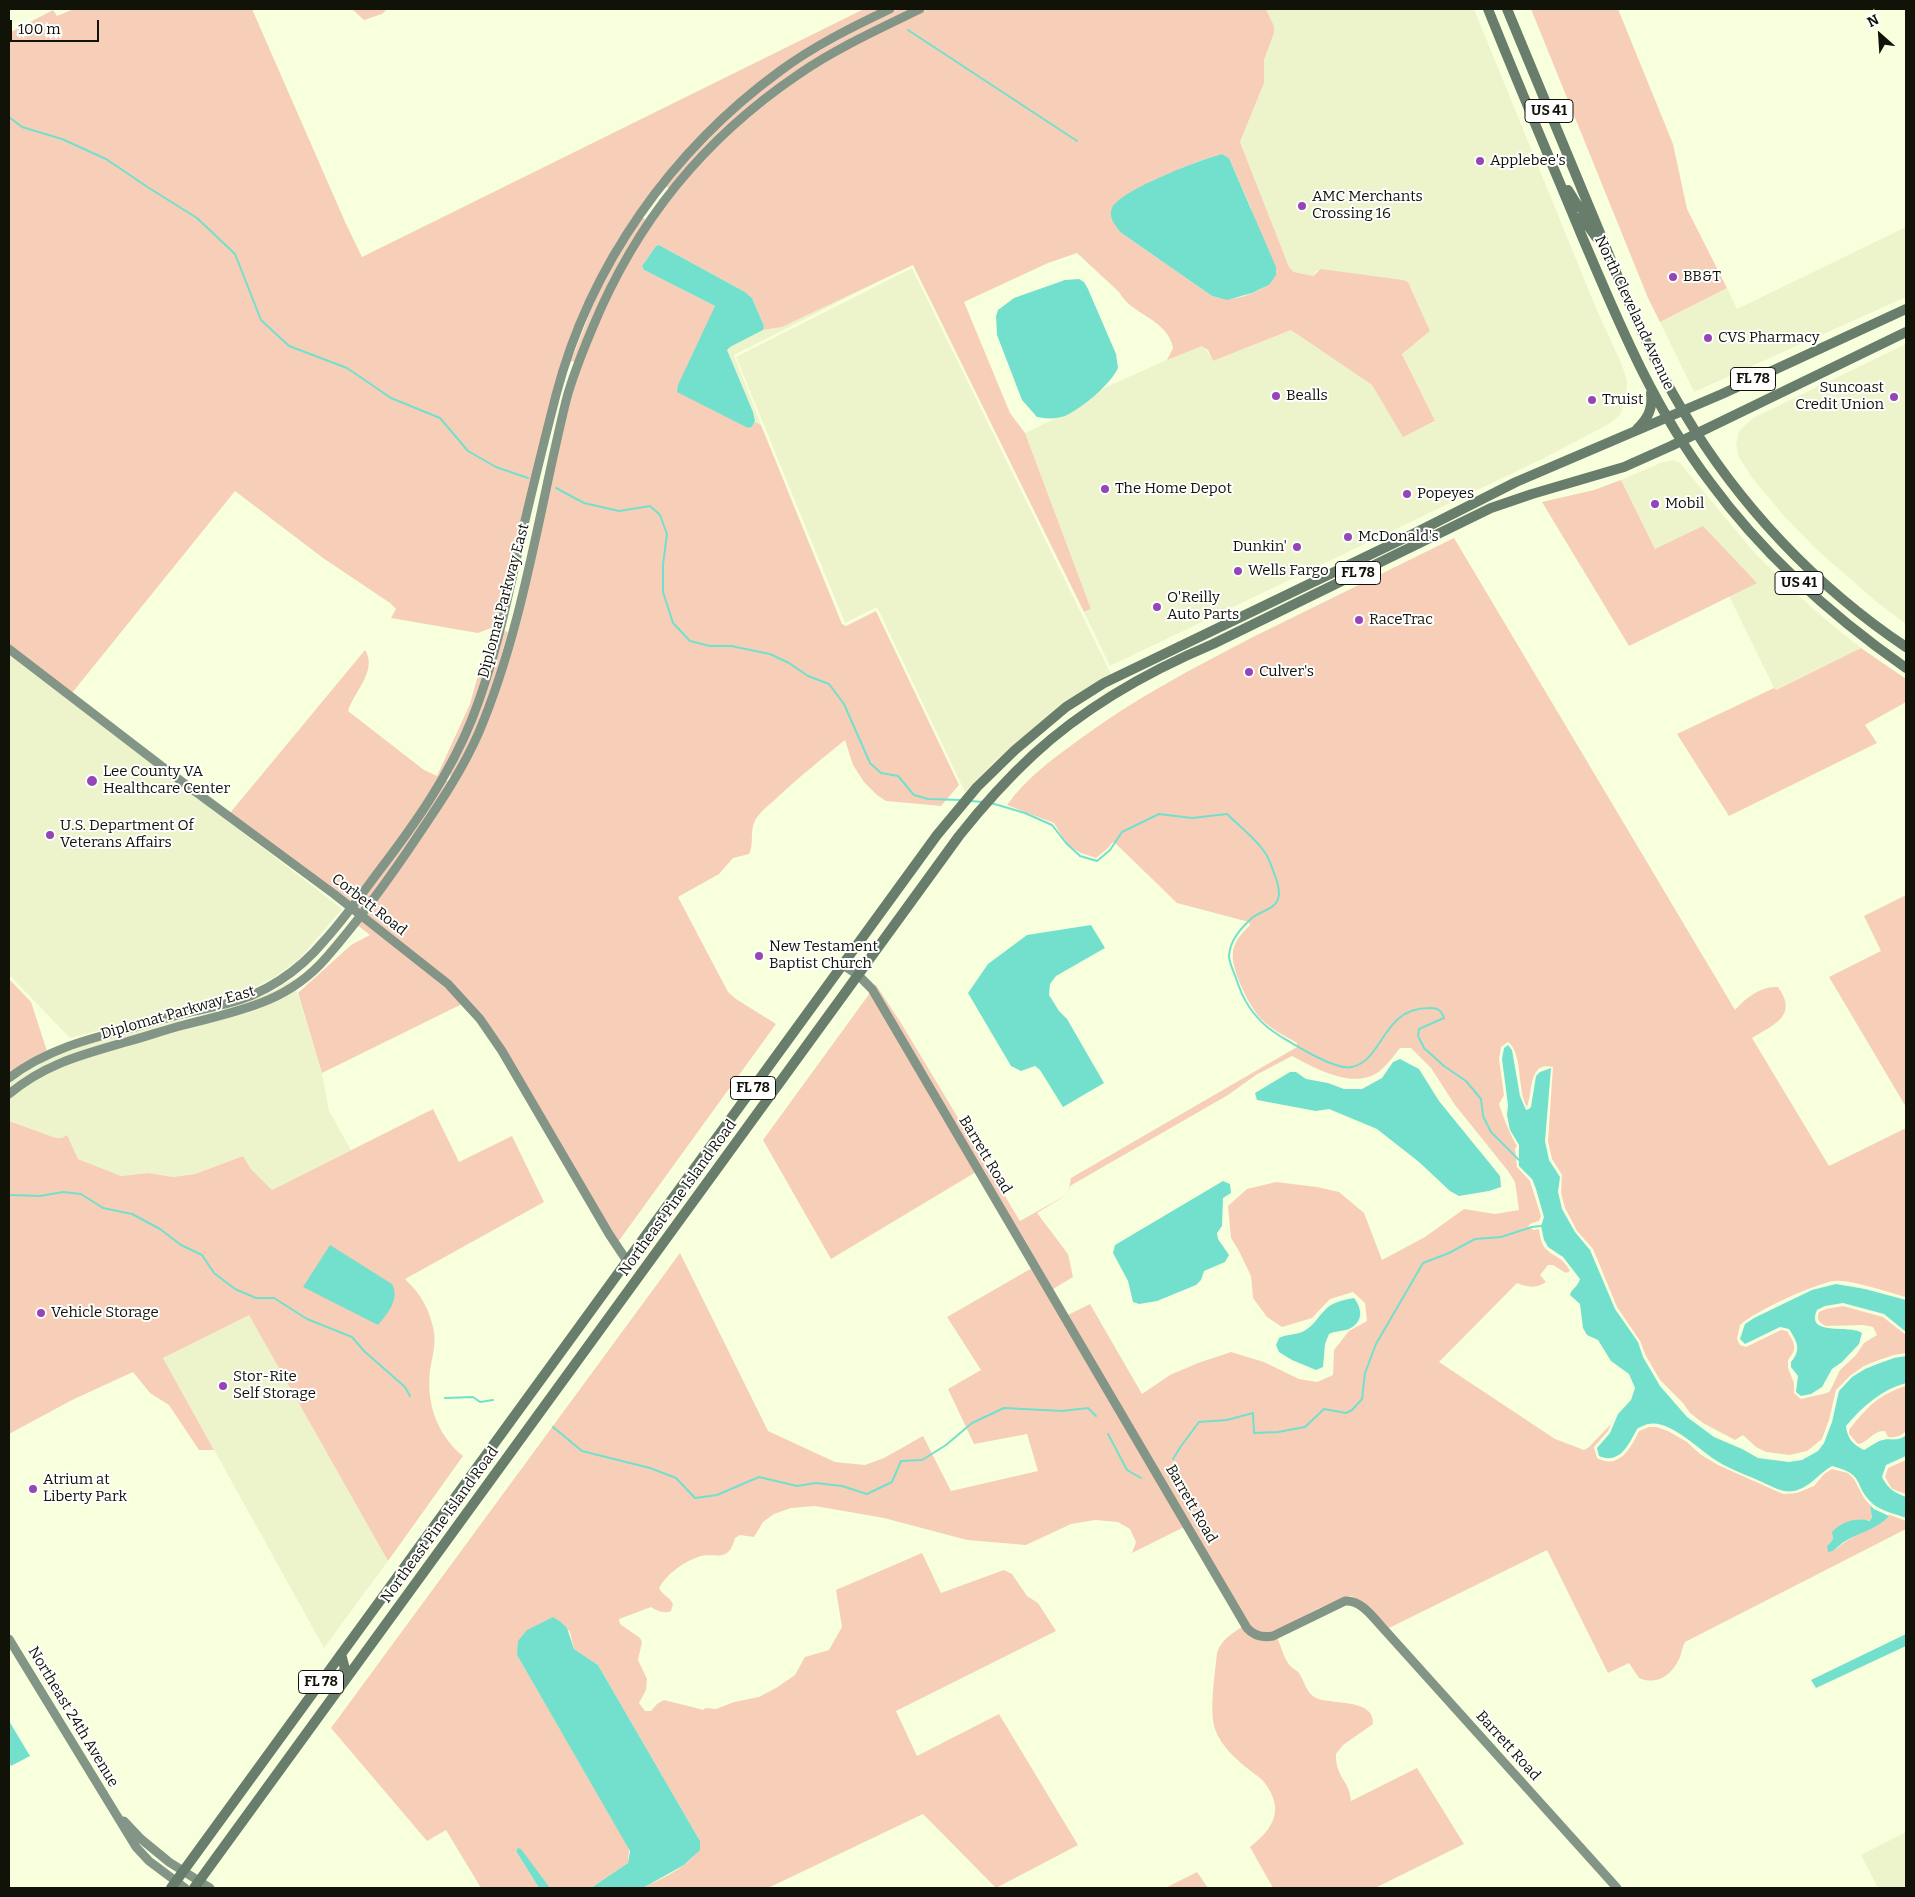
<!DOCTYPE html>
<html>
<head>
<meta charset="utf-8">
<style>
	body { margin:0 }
	#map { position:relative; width:1915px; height:1897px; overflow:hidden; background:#f8ffdd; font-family:Bitter,serif }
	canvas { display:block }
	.frame { position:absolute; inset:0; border:10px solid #111308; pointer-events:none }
	.north { position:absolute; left:1855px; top:10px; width:50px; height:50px; -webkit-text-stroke:4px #fff; paint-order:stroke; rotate:334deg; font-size:14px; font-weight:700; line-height:20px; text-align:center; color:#111308 }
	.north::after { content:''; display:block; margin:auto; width:18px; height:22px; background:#111308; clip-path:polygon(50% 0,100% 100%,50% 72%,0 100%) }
	.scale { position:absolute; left:10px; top:20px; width:89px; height:22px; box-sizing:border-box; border:2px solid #111308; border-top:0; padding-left:6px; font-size:15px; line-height:18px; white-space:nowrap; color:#111308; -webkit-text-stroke:4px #fff; paint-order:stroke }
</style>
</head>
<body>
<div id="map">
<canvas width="1915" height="1897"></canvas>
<div class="frame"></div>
<div class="north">N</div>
<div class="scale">100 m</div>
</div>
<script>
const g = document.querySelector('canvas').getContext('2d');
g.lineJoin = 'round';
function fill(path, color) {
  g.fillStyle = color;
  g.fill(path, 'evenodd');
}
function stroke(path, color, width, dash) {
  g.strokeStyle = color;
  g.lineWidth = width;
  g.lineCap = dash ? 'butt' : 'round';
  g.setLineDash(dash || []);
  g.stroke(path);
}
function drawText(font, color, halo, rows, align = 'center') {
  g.font = font + ' Bitter,serif';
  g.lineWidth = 4;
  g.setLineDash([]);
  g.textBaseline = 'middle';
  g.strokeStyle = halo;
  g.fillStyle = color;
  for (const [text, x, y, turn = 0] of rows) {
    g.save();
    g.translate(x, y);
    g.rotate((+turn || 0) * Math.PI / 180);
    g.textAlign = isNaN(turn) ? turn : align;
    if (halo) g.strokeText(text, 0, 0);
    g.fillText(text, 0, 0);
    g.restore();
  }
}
const built = new Path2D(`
	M1266,9H1474L1596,308L1622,365L1627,381L1626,400L1619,416L1609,424L1542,459L1110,666L1084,612L1091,609L1025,433L1054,419L1066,415L1081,406L1100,390L1197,346H1204L1213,361L1291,330L1372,385L1403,436L1435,422L1402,353L1430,331L1411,288L1316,271L1313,276L1294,272L1289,267L1240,142L1264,83V60L1274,33V26Z
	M1906,227V297L1694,392L1660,322L1727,288L1737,309Z
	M912,268L1111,674L1085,690L1028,733L991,765L965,792L877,607L845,623L736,357Z
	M901,270L734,355L761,425L755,422L753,412L728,354L727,350L730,347L763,330L782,327Z
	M1906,344V624L1878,603L1816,549L1783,515L1751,476L1739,457L1736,445L1739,431L1753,418Z
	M1674,460L1680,463L1753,551L1788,586L1825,619L1861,648L1775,690L1729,596L1756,582L1655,549L1621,480L1663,462Z
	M9,653L342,909L300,958L275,977L244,993L70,1038L9,975Z
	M293,979L294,982L263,1000L70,1055L47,1064L9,1090V1083L48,1059L96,1041L161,1023L197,1017V1015L239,1004L271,992Z
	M296,989L322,1073L329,1111L351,1150L272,1190L251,1169L243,1156L195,1174L173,1177L149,1173L121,1176L78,1159L67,1136L62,1138H56L9,1121V1099L22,1088L61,1065L183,1029L248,1013L266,1006Z
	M249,1314L388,1561L324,1648L163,1358Z
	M1906,1832V1888H1878L1861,1855Z`);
const green = new Path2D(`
	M74,9H252L346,224L362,257L864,9H882L729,108L695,140L631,220L617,241L589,297L573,336L510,582L479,691L457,746L433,789L393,847L350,903L230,813L365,650C378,670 354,692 348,711L424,770L437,776L470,704L491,628L478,633L391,618L396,609L390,603L323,558L235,491L72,693L9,645V33L53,10L57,16Z
	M352,9H387L382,14L364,20Z
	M898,9H912L797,71L670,188L666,187C677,173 688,158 700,145C754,85 826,44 898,9Z
	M928,9H1266L1274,26V33L1264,60V83L1240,142L1289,267L1294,272L1313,276L1321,269L1403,280L1408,282L1430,331L1402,354L1435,421L1403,437L1372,385L1291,330L1213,361L1208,350L1202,346L1167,360L1173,348C1168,319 1131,315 1119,292L1077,253L1048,263L964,302L1010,413L1025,433L1091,609L1084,612L913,265L782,327L763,330L764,326L752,298L745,292L659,245L656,246L642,266L644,270L715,306L714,309L748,428L752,427L755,422L761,425L842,624L846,626L876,611L959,785L941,806L886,801L877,795L864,782L853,765L845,740C823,758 800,776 780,795C771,804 758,812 754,823C750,833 754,844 749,854L733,858L719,874L678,897L728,992L736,999L776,1024L618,1242L491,1029L365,915L483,731L573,388L611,292L635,248L676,191L709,154L748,117L801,77L856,44ZM1222,154L1229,158L1251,208L1269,285C1250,295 1234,303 1212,296L1120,232C1115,225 1109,217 1113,208C1120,191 1203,158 1222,154Z
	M1531,9H1618L1673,144L1687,209L1727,288L1660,322L1648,298Z
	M642,217L646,220C614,263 594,313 575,362L571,361L595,300L610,267Z
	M1621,480L1655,549L1703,526L1757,583L1629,646L1542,502L1594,490Z
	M1454,538L1735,1010C1746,998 1760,986 1778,987C1799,1016 1773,1025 1752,1038L1829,1166L1906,1128V1297C1889,1293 1851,1279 1834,1281C1814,1284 1755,1311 1740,1325L1737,1339L1740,1345L1746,1347L1781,1330L1787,1331C1795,1344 1798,1348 1788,1360V1368L1794,1383V1393L1801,1399L1827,1393L1830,1391L1840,1370L1856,1355L1864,1343L1877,1335L1873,1327L1863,1325L1826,1326C1819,1323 1816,1319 1819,1312L1826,1309L1843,1306L1883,1317L1906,1335V1353L1894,1355L1879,1360L1864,1366L1851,1375L1836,1390L1829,1420L1822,1439L1807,1451L1790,1455L1766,1452L1756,1447L1743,1435L1735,1440L1703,1423L1690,1413L1683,1403L1660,1380L1646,1356L1640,1341L1617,1307L1593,1249L1577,1231L1565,1208L1561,1193L1562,1175L1552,1159L1548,1141L1553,1067C1528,1061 1533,1092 1527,1107C1517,1091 1523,1053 1508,1042L1501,1047L1499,1059L1504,1095L1499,1104C1504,1119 1509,1132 1517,1146L1515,1149L1517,1167L1530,1181L1541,1216L1539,1221L1530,1224L1528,1227L1534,1230L1539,1229C1540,1236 1541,1244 1546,1249C1555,1258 1562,1256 1570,1271L1566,1273L1553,1265H1548L1540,1275L1546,1282C1535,1289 1527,1287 1517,1283L1439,1362L1555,1439L1584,1450L1589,1447L1611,1424L1608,1431L1594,1447L1597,1458C1619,1470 1631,1448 1639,1431L1649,1427H1657L1668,1431L1687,1442L1700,1454L1718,1465L1783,1494L1797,1493L1814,1486L1824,1474L1832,1469L1848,1473L1854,1479L1864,1498L1870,1505L1872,1519L1867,1521C1854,1516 1832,1528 1832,1542C1832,1545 1834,1548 1835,1550C1850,1535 1873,1531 1889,1516L1888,1514L1906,1521V1529L1685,1642C1682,1647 1682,1652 1680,1657C1673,1674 1658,1686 1639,1678L1629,1663L1608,1673L1547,1550L1389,1628L1363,1602L1351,1596L1319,1608L1272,1633L1265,1634L1253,1630L874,987L876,985L901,1023L1020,1221L1068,1194L1071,1178L1297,1047V1043C1285,1036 1271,1029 1261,1019C1249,1006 1230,968 1233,951C1235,940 1242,933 1250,925L1249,922L1177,903L1114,842L1112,843L1108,848L1096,858L1081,853L1067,845L1054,823L1007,805C1026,778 1054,758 1080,739C1134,699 1193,668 1253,637C1320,604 1387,571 1454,538ZM1400,1048H1411L1431,1068L1455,1105L1508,1171L1515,1182L1519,1210L1495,1214L1464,1209L1425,1237L1382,1260L1364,1213L1339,1192L1317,1187L1276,1182L1247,1189L1228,1206L1231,1238L1239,1251L1251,1276L1253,1298L1267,1317L1282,1327L1312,1318L1330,1299L1353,1292L1365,1303L1367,1321L1349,1331L1334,1350L1333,1375L1317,1382L1299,1379L1264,1362L1231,1352L1198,1363L1170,1375L1142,1394L1090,1304L1068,1315L1053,1289L1073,1277L1068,1254L1037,1213L1068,1194L1070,1186L1228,1095L1256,1075L1292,1056C1316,1069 1358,1092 1382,1069C1389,1063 1394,1055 1400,1048Z
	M504,631L508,632L494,681L477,728L452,777L449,774Z
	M1861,648L1906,679V702L1865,725L1877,743L1729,816L1677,734L1774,688L1776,690Z
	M445,780L449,782L400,857L360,911L355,907Z
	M1906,895V1107L1829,977L1881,951L1864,916Z
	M361,920L446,987L462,1004L322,1073L298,993L351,945L370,935L357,925Z
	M9,979L31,1002L47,1051L9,1074Z
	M870,993L976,1172L831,1259L763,1140Z
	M433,1109L459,1162L512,1136L544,1202L405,1279C421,1294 430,1310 434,1332C436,1345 432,1358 430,1370C426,1403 437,1435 463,1456L388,1561L249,1315L163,1358L214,1450H199L169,1405L150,1393L133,1372L72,1400L9,1434V1121L56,1138H62L67,1135L78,1159L121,1176L149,1173L173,1177L195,1174L243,1156L251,1169L272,1190Z
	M680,1253L768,1431L835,1462L865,1465L884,1458L923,1436L951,1491L1038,1471L1027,1434L974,1444L948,1389L981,1370L947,1317L1032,1268L1184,1527L1132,1553L1136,1542L1130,1529L1118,1522L1095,1520L1071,1524L1026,1545L967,1540L884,1518L815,1506L791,1508L774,1514L763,1522L754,1537L740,1535L735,1538C728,1565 715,1551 698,1557C683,1562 667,1574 659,1588C662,1595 669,1596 673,1604L671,1611C664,1614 657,1611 651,1607L619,1619L620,1624L640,1638L642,1642L638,1660L647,1679L646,1690L639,1703L645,1711H651L657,1704L664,1700L704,1710L705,1708L716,1709L734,1702L759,1697L776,1688L795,1675L805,1657L829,1650L842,1627L836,1590L922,1553L941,1593L1004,1570L1012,1574L1027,1596L1038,1603L1056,1631L896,1711L917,1756L999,1714L1078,1845L996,1888L923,1814L768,1888H643C660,1879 700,1863 700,1841L598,1665L574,1649L570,1632L561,1622C529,1626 530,1624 517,1655L629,1848L628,1863L591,1888H550L518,1848L516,1851L539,1888H481L446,1830L427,1841L331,1728Z
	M1906,1386V1431C1901,1436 1896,1438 1888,1437L1885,1431C1873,1430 1868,1443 1858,1444L1849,1434V1430C1866,1408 1879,1394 1906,1386Z
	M1906,1460V1494L1892,1489L1885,1477L1888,1468Z
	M1242,1627L1277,1638C1281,1645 1283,1656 1288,1663C1290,1667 1295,1669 1299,1673C1305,1682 1306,1693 1316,1698C1331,1705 1375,1698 1373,1724L1343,1745L1336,1754C1335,1777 1350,1781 1351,1801L1417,1768L1464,1844L1375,1888H1273L1250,1847C1274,1828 1285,1809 1264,1782C1261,1778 1256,1775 1252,1772C1238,1761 1221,1747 1215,1729C1209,1710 1215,1674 1217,1653C1221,1640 1231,1634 1242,1627Z
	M1197,1872L1208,1888H1165Z`);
const water = new Path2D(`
	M1222,154L1229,158L1232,165L1276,267V275L1269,285L1252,293L1227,300L1212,296L1120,232C1115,225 1108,217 1112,208C1120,190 1202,159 1222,154Z
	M659,245L745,292L752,298L764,326L763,330L730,347L727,350L753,412L755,421L752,427L748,428L677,392L678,385L715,306L644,270L642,266L656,246Z
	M1079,279L1084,282L1088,289L1116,354L1118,368C1111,384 1081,409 1065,416C1056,419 1047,419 1037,417L1022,400L997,335L996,316L998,310L1014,298L1065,280Z
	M1091,925L1105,948L1056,976L1050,984L1049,995L1059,1011L1067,1019L1104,1083L1063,1107L1040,1070L1035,1066L1021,1071L1011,1066L968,993L988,964L1027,935Z
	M1508,1045L1512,1050L1520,1096L1526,1110L1529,1109L1531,1107L1536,1076L1540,1072L1551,1068L1545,1141L1549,1160L1560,1177L1558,1192L1562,1209L1575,1232L1590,1250L1615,1309L1638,1342L1643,1357L1660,1386L1687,1417L1714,1437L1742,1449L1758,1458L1789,1462L1802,1460L1818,1451L1824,1443L1832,1422L1839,1391L1852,1377L1865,1369L1880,1363L1894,1358L1906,1356V1383C1881,1390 1863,1406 1846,1426C1847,1438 1853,1445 1864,1450C1870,1447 1877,1441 1883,1440C1891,1438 1899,1442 1906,1435V1456L1886,1465L1882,1477C1888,1489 1894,1492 1906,1497V1518C1896,1514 1881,1511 1873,1504C1852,1485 1867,1475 1832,1466C1818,1474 1811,1487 1794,1491C1782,1493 1773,1487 1762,1482C1747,1475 1731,1470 1717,1461C1699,1450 1670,1419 1648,1424C1644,1425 1640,1427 1637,1429C1629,1444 1620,1465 1599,1456L1597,1448L1610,1433L1618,1414L1631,1400L1635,1388L1629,1374L1611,1361L1598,1340L1587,1335L1583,1328L1580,1304L1570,1295C1571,1289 1578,1287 1580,1279L1563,1257L1548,1247L1544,1240L1541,1226L1544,1217L1536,1189L1532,1179L1519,1166V1145L1510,1130L1507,1115L1508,1105L1502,1059L1504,1048Z
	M1400,1059L1419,1069L1439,1101L1500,1176L1501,1187L1489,1191L1459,1196L1450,1191L1419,1162L1377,1129L1329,1109L1316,1111L1257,1100L1255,1093L1290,1072H1296L1306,1079L1328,1083L1344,1089H1362L1382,1078L1393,1062Z
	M1223,1181L1230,1184L1231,1193L1223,1198L1222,1226L1217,1233L1218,1239L1229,1255L1225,1262L1204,1271L1201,1280L1196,1285L1157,1301L1139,1304L1133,1302L1128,1281L1113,1253L1115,1245Z
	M330,1245L392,1284C400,1299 388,1313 378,1325L303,1287Z
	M1836,1284L1865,1289L1906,1300V1332L1884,1314L1843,1303L1825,1306L1817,1310C1805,1337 1850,1324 1862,1333L1859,1344L1842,1362L1832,1369L1822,1387L1811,1394L1801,1396L1796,1392L1798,1376L1791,1367V1362C1802,1349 1797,1342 1789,1329L1780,1327L1745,1344L1740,1339L1745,1324L1754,1318L1812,1290Z
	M1354,1298C1362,1308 1364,1322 1349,1329C1343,1331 1335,1331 1329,1334L1325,1344L1323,1367L1316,1370L1292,1360L1279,1352L1276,1345L1279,1338C1287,1334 1294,1335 1302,1332C1313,1327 1317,1318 1325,1310C1332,1302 1344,1300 1354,1298Z
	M1870,1505L1874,1509L1889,1516C1877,1530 1856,1533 1841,1544C1836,1548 1835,1551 1828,1552L1827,1546C1832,1542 1834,1539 1832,1532C1841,1522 1857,1517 1869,1521L1872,1518Z
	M553,1617L561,1622L567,1628L574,1649L598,1665L700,1841V1850L684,1865L643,1888H591L628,1863L630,1851L517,1655L518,1641L527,1630Z
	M1906,1634V1646L1816,1688L1811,1680Z
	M9,1721L30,1756L11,1766L9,1761Z
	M518,1848L521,1849L550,1888H539L516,1851Z`);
const stream = new Path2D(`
	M908,30L1077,141
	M9,117L22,127L62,139L106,159L149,188L197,218L235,254L261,320L289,346L347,368L391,398L440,418L468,451L496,467L528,478
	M556,488L584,503L619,511L650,506L660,515L667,534L663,565V592L673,623L690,641L710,646H731L770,654L789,663L808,676L829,684L844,704L870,763L881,773L898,776L914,795L928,799L961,800
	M971,801L983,802
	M991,803L1025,813L1052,825L1066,843L1080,856L1097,861L1110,850L1122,832L1159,814L1192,818L1227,814C1239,826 1261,843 1268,858C1271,864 1273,870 1275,876C1277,881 1279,889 1279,894C1278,910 1261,910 1252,918C1241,928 1230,940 1229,956C1229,964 1236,976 1238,984C1246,1007 1260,1024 1280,1036C1295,1045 1336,1071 1352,1067C1384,1060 1382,1007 1430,1008C1438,1008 1441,1010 1444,1018L1419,1029L1418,1036L1424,1048L1444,1066L1466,1081L1481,1099L1483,1116L1491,1132L1519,1160
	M9,1195L40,1196L63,1192L81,1194L103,1208L132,1214L160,1229L181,1245L202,1255L214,1273L235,1289L256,1298H274L307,1319L352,1337L364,1351L405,1387L410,1396
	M445,1398L473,1397L480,1402L493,1400
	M553,1427L582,1451L650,1468L676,1478L695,1498L717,1495L759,1477L797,1486L816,1483L842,1486L867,1494L892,1482L901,1461L922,1460L946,1445L972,1423L1004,1408L1062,1411L1088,1408L1096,1416
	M1108,1434L1127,1470L1141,1478
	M1173,1459L1181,1446L1199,1422L1227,1420L1253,1413L1254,1433L1278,1432L1305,1427L1324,1409L1346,1413L1352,1410L1362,1399L1365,1373L1376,1344L1423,1263L1449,1253L1475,1239L1501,1237L1532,1227L1541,1226`);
const secondary = new Path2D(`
	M9,649L185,784L334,894L448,984L480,1019L502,1051L609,1234L627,1261
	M843,965L858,975L872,989L1247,1628C1254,1636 1262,1638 1273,1636L1345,1601C1361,1600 1372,1616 1382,1627L1617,1888
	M9,1078C46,1050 87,1039 132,1028C148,1023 165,1018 182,1014C196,1010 211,1008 225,1004C264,995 299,971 324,941C344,919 361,895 379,871C415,824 450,774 472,719C497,656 509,591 524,525C534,482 545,438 556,395C590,265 672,150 780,71C814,46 852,27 890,9
	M9,1094C45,1064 81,1055 126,1042C145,1037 164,1030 184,1025C238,1011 287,1003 326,958C359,920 389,879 417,837C440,803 463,769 479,732C523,628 539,510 566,401C572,377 582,353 592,329C636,222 703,139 799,74C837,48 879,29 920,9
	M9,1639L136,1847L149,1861L185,1888
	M124,1821L141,1839L169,1862L210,1888`);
const primary = new Path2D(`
	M1488,9C1518,84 1550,159 1581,234C1618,321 1653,407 1710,482C1764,556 1832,616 1906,668
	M1507,9C1538,84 1569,158 1600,233C1625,294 1649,355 1683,411C1738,504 1816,587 1906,647
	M1568,190C1575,200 1578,211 1591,213
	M1574,217L1584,220L1596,237
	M1637,429C1648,418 1653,409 1651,393
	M336,1683L345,1669L341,1654
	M171,1888L937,835L977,787L1015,750L1066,707L1104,683L1413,534L1516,482L1722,394L1906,309
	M194,1888L959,836C982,807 1006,780 1033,755C1085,707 1149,671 1213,644L1491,508L1532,494L1624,467L1671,446L1906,332`);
const markers = [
	[1480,161,5,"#9446b6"],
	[1302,206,5,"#9446b6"],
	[1673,277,5,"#9446b6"],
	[1708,338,5,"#9446b6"],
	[1276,396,5,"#9446b6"],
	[1894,397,5,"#9446b6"],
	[1592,400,5,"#9446b6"],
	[1105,489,5,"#9446b6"],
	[1407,494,5,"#9446b6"],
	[1655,504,5,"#9446b6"],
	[1348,537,5,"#9446b6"],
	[1297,547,5,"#9446b6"],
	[1238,571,5,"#9446b6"],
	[1157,607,5,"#9446b6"],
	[1359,620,5,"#9446b6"],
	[1249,672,5,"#9446b6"],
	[92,781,6,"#9446b6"],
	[50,835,5,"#9446b6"],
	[759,956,5,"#9446b6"],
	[41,1313,5,"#9446b6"],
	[223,1386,5,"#9446b6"],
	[33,1489,5,"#9446b6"]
];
const shields = [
	[1549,111,48],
	[1753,379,45],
	[1358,573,45],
	[1799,583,48],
	[753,1088,45],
	[321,1682,45]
];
const shieldNames = [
	["US 41",1549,111],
	["FL 78",1753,379],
	["FL 78",1358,573],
	["US 41",1799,583],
	["FL 78",753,1088],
	["FL 78",321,1682]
];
const poiNames = [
	["Applebee's",1490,161],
	["AMC Merchants",1312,197],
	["Crossing 16",1312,214],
	["BB&T",1683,277],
	["CVS Pharmacy",1718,338],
	["Suncoast",1884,388,"right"],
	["Credit Union",1884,405,"right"],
	["Bealls",1286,396],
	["Truist",1602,400],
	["The Home Depot",1115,489],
	["Popeyes",1417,494],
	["Mobil",1665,504],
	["McDonald's",1358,537],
	["Dunkin'",1287,547,"right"],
	["Wells Fargo",1248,571],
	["O'Reilly",1167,598],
	["Auto Parts",1167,615],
	["RaceTrac",1369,620],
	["Culver's",1259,672],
	["Lee County VA",103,772],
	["Healthcare Center",103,789],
	["U.S. Department Of",60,826],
	["Veterans Affairs",60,843],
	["New Testament",769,947],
	["Baptist Church",769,964],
	["Vehicle Storage",51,1313],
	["Stor-Rite",233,1377],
	["Self Storage",233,1394],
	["Atrium at",43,1480],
	["Liberty Park",43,1497]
];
const streetNames = [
	["North Cleveland Avenue",1634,313,65],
	["Diplomat Parkway East",504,601,-75],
	["Corbett Road",369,905,38],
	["Diplomat Parkway East",178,1013,-16],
	["Barrett Road",985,1155,59],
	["Northeast Pine Island Road",678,1198,-54],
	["Barrett Road",1191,1504,60],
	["Northeast Pine Island Road",440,1525,-54],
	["Northeast 24th Avenue",73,1717,59],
	["Barrett Road",1508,1746,48]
];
fill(built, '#edf4cc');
fill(green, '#f7cfb9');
fill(water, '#73e0cd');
stroke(stream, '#73e0cd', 2);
stroke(secondary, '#839586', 9);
stroke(primary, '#687d6b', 10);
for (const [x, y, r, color] of markers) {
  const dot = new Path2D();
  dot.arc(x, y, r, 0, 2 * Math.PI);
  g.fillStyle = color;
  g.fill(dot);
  stroke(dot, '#fff', 2);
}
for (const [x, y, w] of shields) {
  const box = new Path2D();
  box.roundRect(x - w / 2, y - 11.5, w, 23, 4);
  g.fillStyle = '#fff';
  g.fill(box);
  stroke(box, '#111308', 1);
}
drawText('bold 14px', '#111308', null, shieldNames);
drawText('15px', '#111308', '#fff', poiNames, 'left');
drawText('15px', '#111308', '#fff', streetNames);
</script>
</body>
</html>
